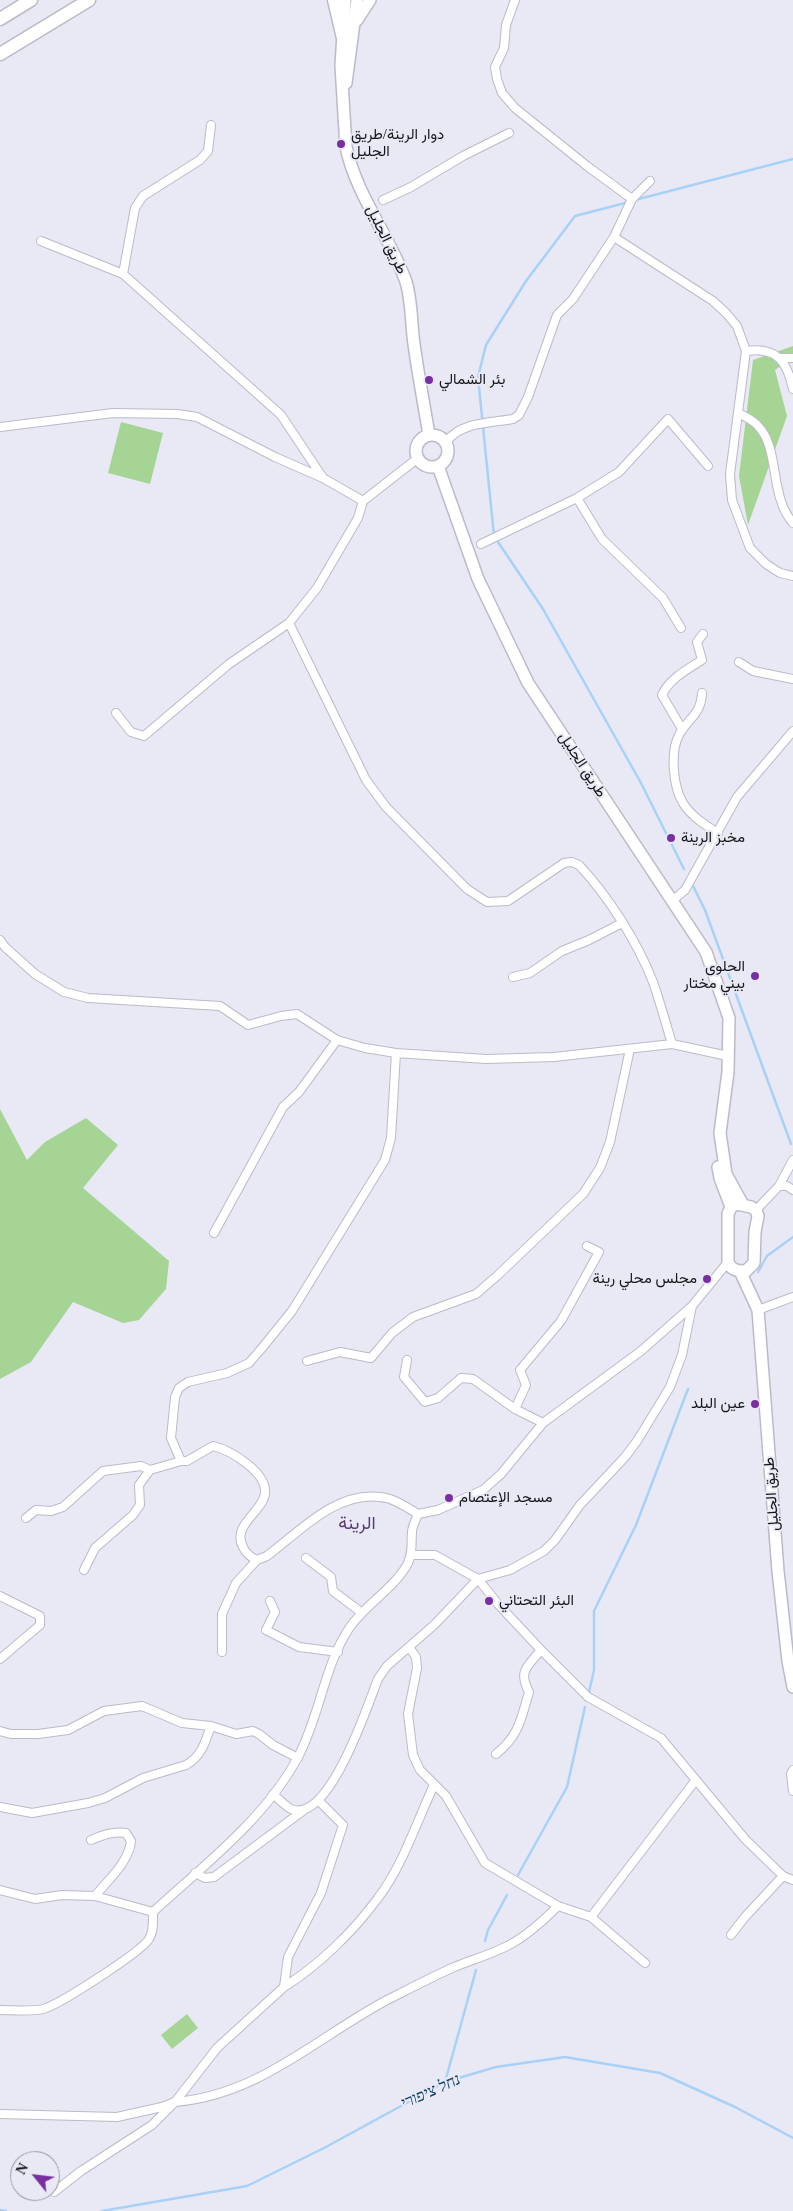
<!DOCTYPE html>
<html>
<head>
<meta charset="utf-8">
<style>
	body { margin:0 }
	#map { position:relative; width:793px; height:2211px; overflow:hidden; background:#e8e9f5; font-family:"Times New Roman",serif }
	canvas { display:block }
	.north { position:absolute; left:10px; top:2151px; width:50px; height:50px; box-sizing:border-box; background:#e8e9f5; border:1px solid #94959d; border-radius:50%; rotate:299deg; font-size:14px; font-weight:700; line-height:20px; text-align:center; color:#15161a }
	.north::after { content:''; display:block; margin:auto; width:18px; height:22px; background:#782fa1; clip-path:polygon(50% 0,100% 100%,50% 72%,0 100%) }
</style>
</head>
<body>
<div id="map">
<canvas width="793" height="2211"></canvas>
<div class="north">N</div>
</div>
<script>
const g = document.querySelector('canvas').getContext('2d');
g.lineJoin = 'round';
function fill(path, color) {
  g.fillStyle = color;
  g.fill(path, 'evenodd');
}
function stroke(path, color, width, dash) {
  g.strokeStyle = color;
  g.lineWidth = width;
  g.lineCap = dash ? 'butt' : 'round';
  g.setLineDash(dash || []);
  g.stroke(path);
}
function drawText(font, color, halo, rows, align = 'center') {
  g.font = font + ' "Times New Roman",Vazirmatn,"Noto Sans Hebrew",serif';
  g.lineWidth = 4;
  g.setLineDash([]);
  g.textBaseline = 'middle';
  g.strokeStyle = halo;
  g.fillStyle = color;
  for (const [text, x, y, turn = 0] of rows) {
    g.save();
    g.translate(x, y);
    g.rotate((+turn || 0) * Math.PI / 180);
    g.textAlign = isNaN(turn) ? turn : align;
    if (halo) g.strokeText(text, 0, 0);
    g.fillText(text, 0, 0);
    g.restore();
  }
}
const green = new Path2D(`
	M793,346V357L775,370L787,416L748,525L739,476L753,360Z
	M121,422L163,433L150,484L108,473Z
	M0,1109L27,1160L45,1142L86,1118L118,1145L83,1188L169,1261L166,1289L139,1320L123,1323L73,1302L31,1362L0,1379Z
	M187,2014L198,2028L172,2049L161,2035Z`);
const stream = new Path2D(`
	M635,200L793,159
	M629,202L575,216L526,281L486,345L478,377L494,536L543,609L641,783L684,869
	M692,884L705,910L791,1144
	M758,1272L767,1256L793,1237
	M589,1692L594,1670V1611L636,1525L688,1389
	M518,1875L567,1787L585,1707
	M485,1941L488,1930L507,1895
	M445,2082L476,1970
	M0,2210L6,2211
	M102,2211L247,2186L324,2148L445,2082L496,2067L565,2057L660,2073L735,2107L793,2138`);
const minor = new Path2D(`
	M515,0L506,25L504,48L495,67L497,79L502,93L515,108L587,166L632,199
	M383,200L411,187L463,156L509,133
	M614,237L713,301L726,313L737,326L746,351L730,474L732,500L750,548L766,564L780,573L793,576
	M41,241L123,274L281,415L323,478
	M123,274L135,208L143,196L200,160L208,151L211,125
	M746,351C777,347 787,361 793,389
	M780,358H793
	M739,413C745,417 753,420 758,426C780,448 769,496 793,523
	M0,427L113,413L177,414L197,417L275,457L323,478L363,501
	M446,442C461,422 489,423 513,419L519,415L528,397L557,315L573,299L614,237L632,199L650,181
	M577,498L602,539L663,598L681,628
	M481,544L577,498L619,472L668,419L708,466
	M289,623L366,780L386,807L467,889L487,902L508,901L564,863L572,862L579,865C608,896 637,941 653,982C660,1002 666,1024 672,1044
	M739,662L753,671L793,679
	M702,693C701,715 688,718 679,735C670,752 673,787 683,803C691,816 705,825 718,833
	M116,713L131,732L144,736L229,664L289,623L317,588L358,518L363,501L418,458
	M682,729L662,695C669,679 688,669 702,660L697,642L703,634
	M672,901L685,890L737,797L793,731
	M0,940L5,947L35,974L64,992L88,998L220,1006L248,1025L281,1016L297,1014L337,1040
	M513,977L530,973L562,951L589,940L622,923
	M779,1186H787L793,1190
	M756,1210L779,1186L793,1160
	M214,1233L283,1107L299,1092L337,1040L365,1048L396,1053
	M758,1310L793,1297
	M407,1360L404,1377L425,1402L438,1398L461,1378L473,1379L515,1409L543,1423
	M307,1361L340,1352L371,1358L392,1333L413,1317L476,1294L497,1276L583,1194L600,1168L610,1142L630,1049
	M515,1409L526,1385L520,1370L561,1321L599,1252L587,1246
	M181,1461L171,1438L175,1397L179,1388L188,1382L227,1373L249,1363L262,1348L292,1311L385,1160L391,1138L396,1053L486,1059L554,1057L672,1044L728,1056
	M418,1514L438,1510L483,1490L501,1474L543,1423L641,1351L692,1306
	M26,1518L36,1510L51,1511L63,1507L103,1471L141,1466L150,1470
	M411,1555H435L478,1579L498,1604L541,1650L588,1697L661,1738L745,1839L783,1876L793,1880
	M306,1558L331,1577L333,1591L362,1613
	M0,1596L40,1616V1625L0,1659
	M270,1601L275,1612L266,1630L299,1647L338,1652
	M409,1647L416,1657L417,1668L408,1714L413,1755L420,1770L446,1796L485,1863L558,1906L591,1917L645,1963
	M222,1652V1614L236,1583L257,1560
	M0,1731L11,1734H38L68,1730L104,1711L142,1706L182,1723L211,1726L236,1734L253,1731L259,1734L273,1745L298,1758
	M496,1754C519,1736 521,1719 529,1692C518,1671 527,1667 541,1650
	M793,1770L791,1774L793,1791
	M273,1794C279,1799 285,1806 291,1809C329,1825 368,1704 378,1679L387,1666L434,1625L478,1579L510,1570L544,1551L555,1540L580,1505L625,1457L637,1441L670,1387L682,1355L692,1306L728,1262
	M0,1807L32,1813L88,1803L105,1798L143,1778L186,1765C202,1756 205,1742 211,1726
	M91,1840C103,1835 113,1831 126,1833L131,1841C129,1862 108,1880 95,1896
	M195,1873L205,1878L214,1877L304,1810
	M0,1890L35,1899L62,1895L95,1896L153,1912C204,1865 265,1819 298,1757C320,1716 324,1665 350,1627C366,1604 393,1589 407,1565C413,1554 411,1544 412,1532C412,1526 416,1520 418,1514C406,1507 394,1498 380,1497C336,1491 299,1532 267,1556L257,1560C250,1557 246,1554 243,1547C231,1525 264,1511 265,1493C267,1472 230,1450 213,1446L187,1461H181L150,1470L139,1485L140,1505L133,1515L95,1548L84,1570
	M591,1917L695,1781
	M731,1935L744,1918L783,1876
	M284,1987C319,1965 353,1932 378,1898C402,1867 417,1821 434,1785
	M0,2010C13,2010 30,2012 43,2009C59,2005 141,1952 149,1939C154,1931 153,1921 153,1912
	M0,2114L117,2117L162,2107L175,2102L217,2048L284,1987L288,1957L321,1893L343,1825L319,1801
	M54,2192L81,2171L152,2125L175,2102C259,2095 316,2038 387,2000C409,1989 430,1978 452,1968C471,1960 493,1954 511,1944C529,1934 544,1920 558,1906`);
const primary = new Path2D(`
	M345,0L341,66L346,147C356,194 388,234 405,279C412,297 411,325 414,344C418,374 424,404 429,435
	M357,20L370,0
	M346,83L357,0
	M416 451a16 16 0 1 1 32 0a16 16 0 1 1-32 0Z
	M438,466L478,579L528,683L706,952L729,1018L728,1072L720,1133L726,1174L743,1205
	M718,1167L720,1178L731,1207
	M737,1204L751,1207L756,1210L758,1216L755,1232L754,1263L746,1271C737,1271 731,1270 728,1262V1214L731,1207Z
	M740,1271L758,1310L778,1571L788,1661L793,1687`);
const trunk = new Path2D(`
	M334,0L343,38
	M0,19L31,0
	M0,54L89,0`);
const markers = [
	[341,144,5,"#782fa1"],
	[429,380,5,"#782fa1"],
	[671,838,5,"#782fa1"],
	[755,976,5,"#782fa1"],
	[707,1279,5,"#782fa1"],
	[755,1404,5,"#782fa1"],
	[449,1498,5,"#782fa1"],
	[489,1601,5,"#782fa1"]
];
const poiNames = [
	["دوار الرينة/طريق",351,135],
	["الجليل",351,152],
	["بئر الشمالي",439,380],
	["مخبز الرينة",681,838],
	["الحلوى",745,967,"right"],
	["بيني مختار",745,984,"right"],
	["مجلس محلي رينة",697,1279,"right"],
	["عين البلد",745,1404,"right"],
	["مسجد الإعتصام",459,1498],
	["البئر التحتاني",499,1601]
];
const streetNames = [
	["طريق الجليل",386,240,64],
	["طريق الجليل",582,765,57],
	["طريق الجليل",772,1494,-94]
];
const waterNames = [
	["נחל ציפורי",431,2092,-24]
];
const quarterNames = [
	["الرينة",357,1524]
];
fill(green, '#a5d495');
stroke(stream, '#a9d1f8', 2.5);
stroke(minor, '#babbc7', 10);
stroke(primary, '#babbc7', 14);
stroke(trunk, '#babbc7', 15);
stroke(minor, '#fff', 8);
stroke(primary, '#fff', 11);
stroke(trunk, '#fff', 12);
for (const [x, y, r, color] of markers) {
  const dot = new Path2D();
  dot.arc(x, y, r, 0, 2 * Math.PI);
  g.fillStyle = color;
  g.fill(dot);
  stroke(dot, '#e8e9f5', 2);
}
drawText('15px', '#15161a', '#e8e9f5', poiNames, 'left');
drawText('15px', '#15161a', '#e8e9f5', streetNames);
drawText('italic 16px', '#073d65', '#e8e9f5', waterNames);
drawText('18px', '#5d3a74', '#e8e9f5', quarterNames);
</script>
</body>
</html>
